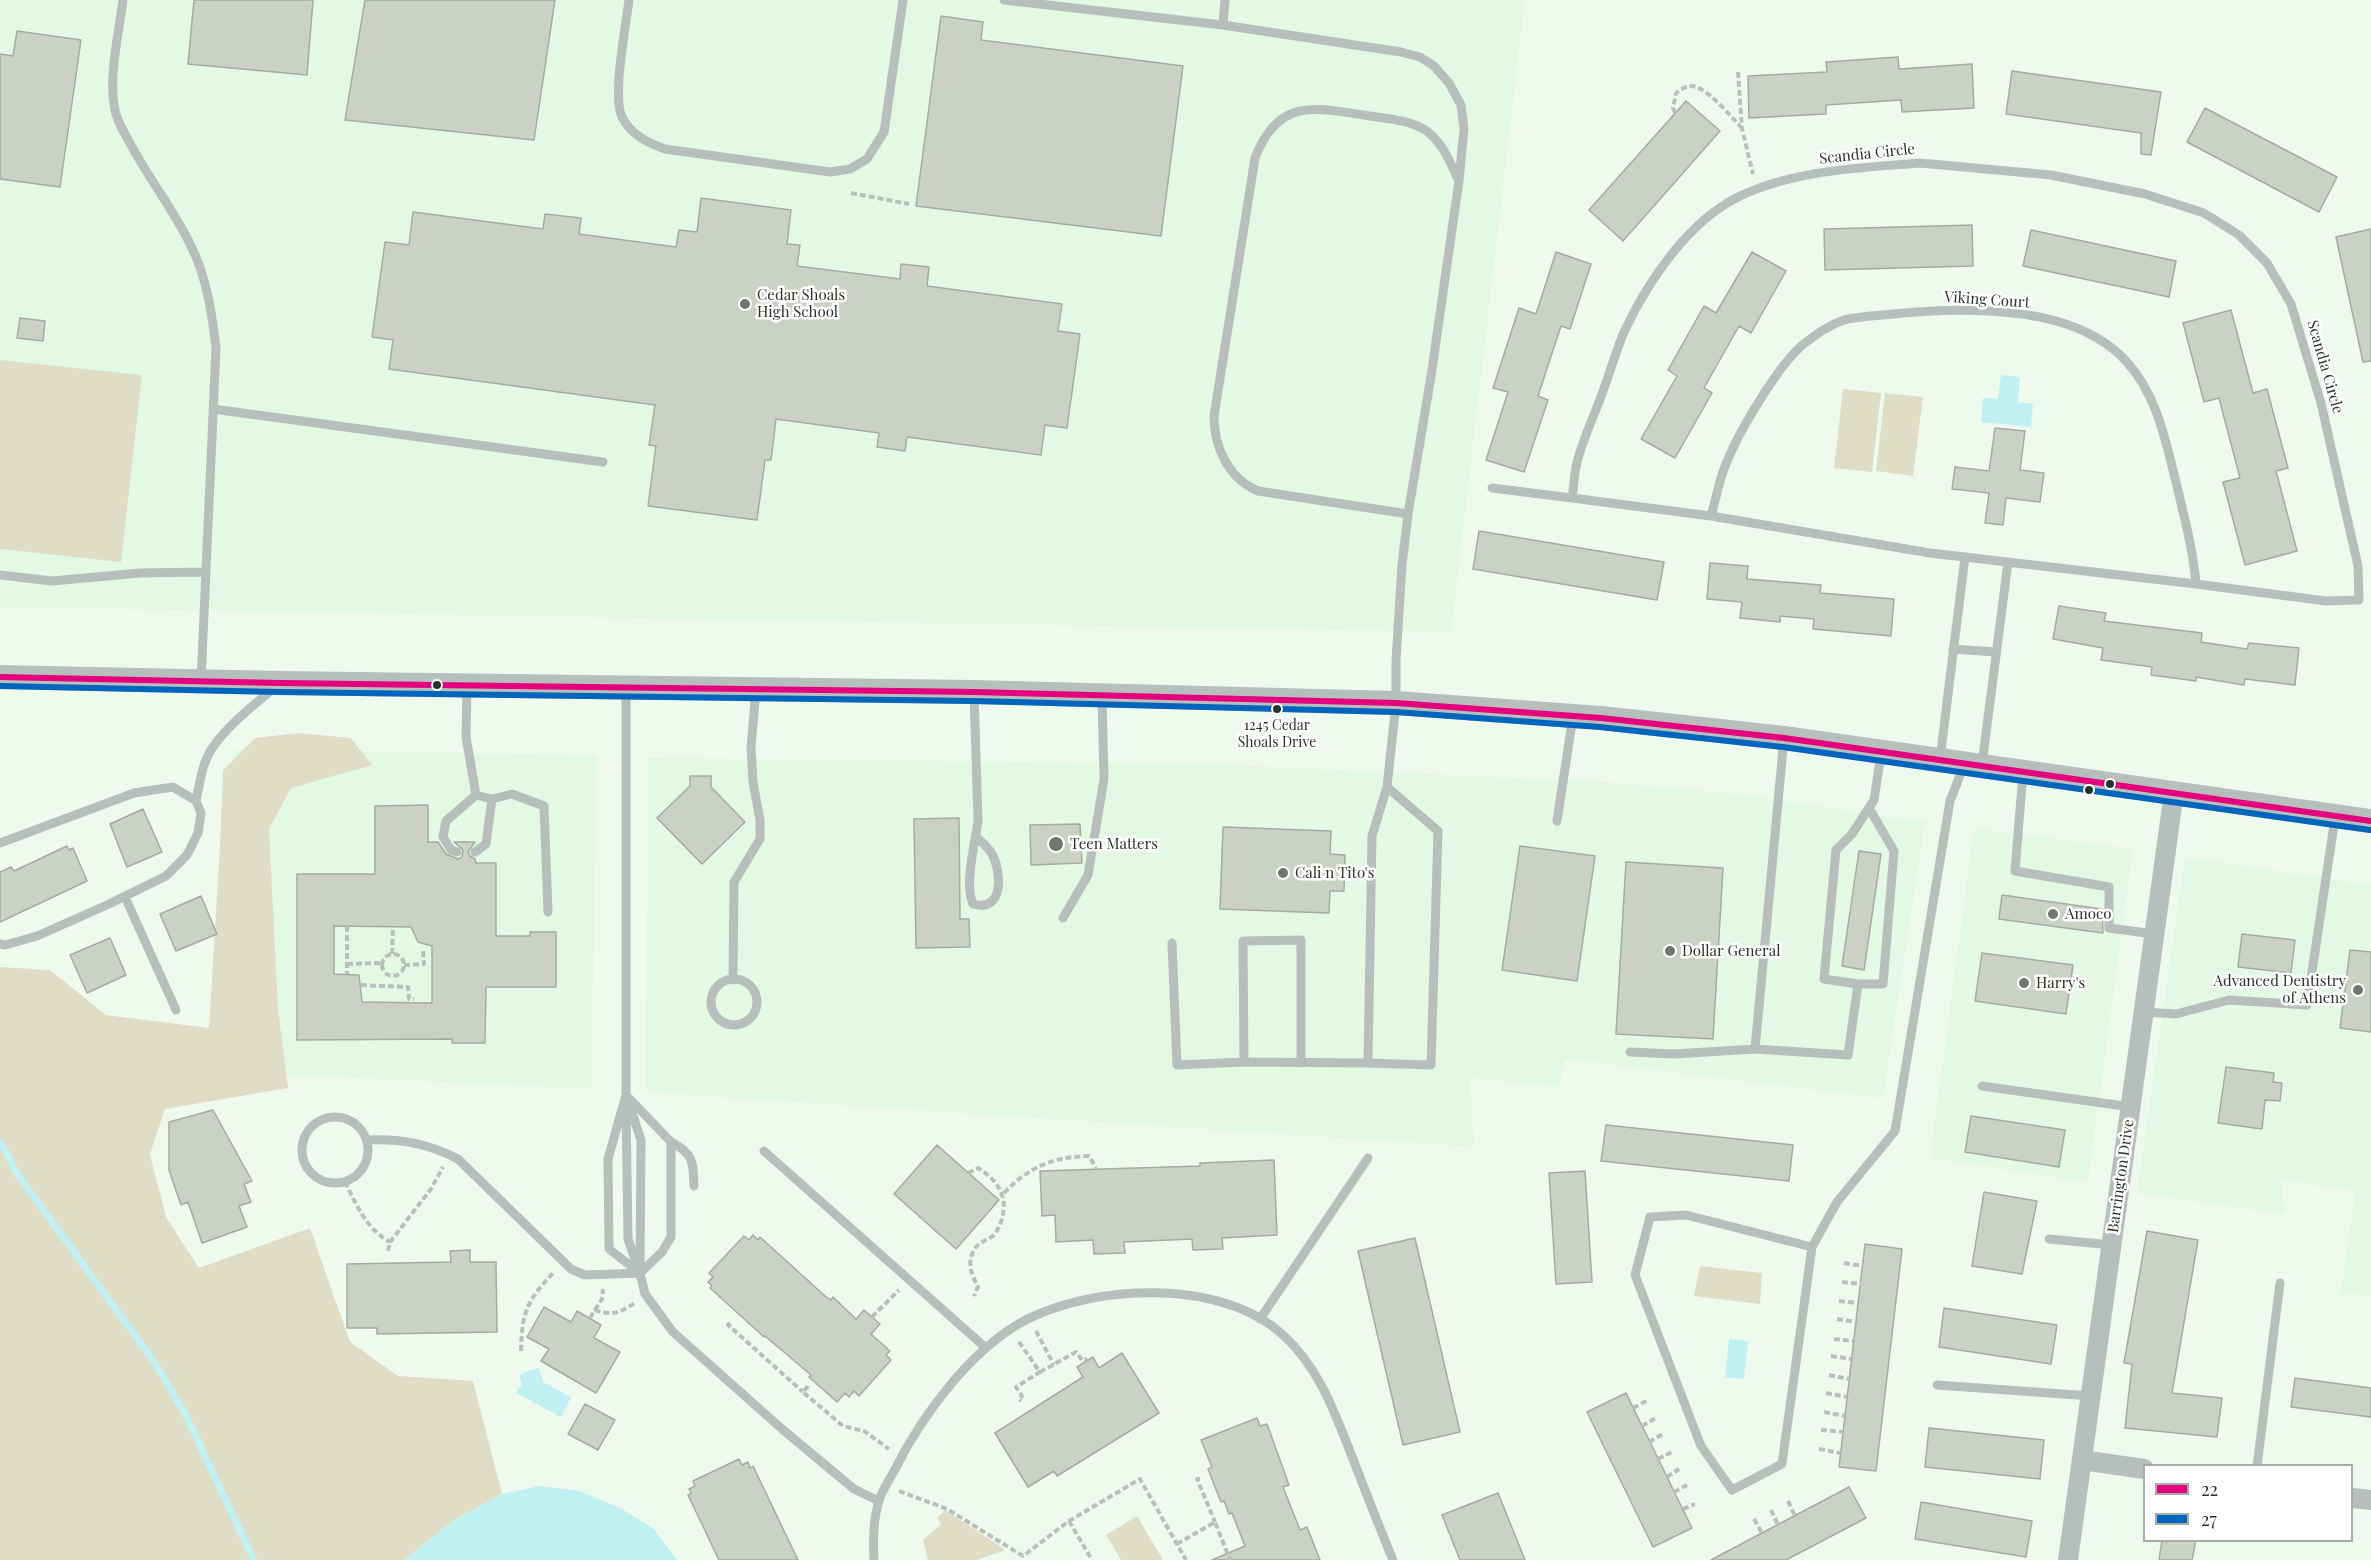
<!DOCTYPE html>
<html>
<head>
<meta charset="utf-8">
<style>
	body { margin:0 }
	#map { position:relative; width:2371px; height:1560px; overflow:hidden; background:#effaef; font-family:"Playfair Display",serif }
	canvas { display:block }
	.legend { position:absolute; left:2143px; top:1464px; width:210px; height:78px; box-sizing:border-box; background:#fff; border:2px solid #a9ada9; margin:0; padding:8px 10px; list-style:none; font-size:18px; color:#293229 }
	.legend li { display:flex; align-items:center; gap:12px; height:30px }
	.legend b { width:30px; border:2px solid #a9ada9 }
</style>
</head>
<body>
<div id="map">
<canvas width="2371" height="1560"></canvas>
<ul class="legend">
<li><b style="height:8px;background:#e5007d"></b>22</li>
<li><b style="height:8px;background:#0065bd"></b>27</li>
</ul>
</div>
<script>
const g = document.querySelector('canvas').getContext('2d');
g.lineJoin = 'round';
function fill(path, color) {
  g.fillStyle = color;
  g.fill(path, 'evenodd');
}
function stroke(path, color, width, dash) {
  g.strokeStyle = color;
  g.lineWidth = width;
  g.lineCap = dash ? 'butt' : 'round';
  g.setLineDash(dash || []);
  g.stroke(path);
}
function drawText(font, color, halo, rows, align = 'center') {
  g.font = font + ' "Playfair Display",serif';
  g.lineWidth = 5;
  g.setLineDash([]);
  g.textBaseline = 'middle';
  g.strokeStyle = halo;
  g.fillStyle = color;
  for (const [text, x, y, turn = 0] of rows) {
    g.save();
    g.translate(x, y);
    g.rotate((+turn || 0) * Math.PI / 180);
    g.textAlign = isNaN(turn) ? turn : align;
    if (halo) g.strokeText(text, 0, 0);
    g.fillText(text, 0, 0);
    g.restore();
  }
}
const built = new Path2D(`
	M0,0H1525L1451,632L0,607Z
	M235,750L597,755L591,1089L229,1072Z
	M648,758L1209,764L1604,782L1739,794L1925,822L1883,1098L1565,1059L1559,1087L1470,1078L1474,1147L646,1092Z
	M1974,828L2133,849L2088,1182L1930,1158Z
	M2185,857L2371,885V1296L2341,1293L2355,1191L2280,1180L2286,1214L2137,1193Z`);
const green = new Path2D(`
	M0,360L142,375L121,562L0,549Z
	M1843,389L1881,393L1872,472L1834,468Z
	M1885,393L1923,397L1913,476L1876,471Z
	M298,733L351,738L372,765L291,788L269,829L278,1010L288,1088L165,1109L150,1154L166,1217L199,1268L310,1228L350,1342L398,1376L473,1381L502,1494L453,1521L404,1560H0V967L50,970L106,1015L209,1028L220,847L223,770L255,738Z
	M1700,1266L1762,1273L1760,1304L1694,1296Z
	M945,1510L1006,1550L977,1560H928L923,1540L941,1524L937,1518Z
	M1137,1516L1163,1560H1121L1106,1535Z`);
const water = new Path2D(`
	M2001,375L2020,377L2018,402L2033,404L2031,427L1981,422L1983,398L1998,399Z
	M1729,1339L1748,1341L1744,1379L1725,1377Z
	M539,1368L543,1382L571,1397L561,1417L516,1393L522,1384L519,1376L524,1372Z
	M540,1486L580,1491L622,1509L654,1529L677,1560H404L453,1521L502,1494Z`);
const stream = new Path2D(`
	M0,1142L18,1175L157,1366L186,1416L254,1560`);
const building = new Path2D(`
	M194,0H313L307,75L188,64Z
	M365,0H555L534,140L345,120Z
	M941,16L983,22L981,40L1183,66L1161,236L916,206Z
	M17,31L81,40L60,187L0,179V54L13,56Z
	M1898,57L1899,69L1972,64L1974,108L1902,112L1901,100L1826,105V114L1749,118L1748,76L1827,72L1826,62Z
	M2012,71L2161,92L2151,155L2141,154V133L2006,114Z
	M1686,101L1720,131L1623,241L1589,210Z
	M2205,108L2337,177L2319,212L2187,142Z
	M701,198L791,210L787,244L800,245L797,266L900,279L901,264L929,267L927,286L1062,304L1058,331L1080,334L1067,428L1045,425L1041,455L907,437L905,451L877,447L879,433L776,419L771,460H765L757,520L648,506L656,446L649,445L655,405L389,369L393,340L372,337L385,242L409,245L413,212L543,229L545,214L581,218L579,234L676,247L679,230L697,232Z
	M1972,225L1973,266L1825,270L1824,229Z
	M2371,229V361L2363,362L2336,237Z
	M2031,230L2176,261L2169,297L2023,266Z
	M1556,252L1591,264L1570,329L1561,326L1538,396L1548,400L1524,472L1486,460L1508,392L1493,388L1519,308L1536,314Z
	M1752,252L1786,271L1751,333L1739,326L1704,388L1712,393L1675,458L1641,439L1677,376L1668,370L1704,306L1716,313Z
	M2231,310L2253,393L2267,389L2288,468L2276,471L2297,551L2245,565L2223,482L2240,478L2219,398L2204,402L2183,323Z
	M20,318L45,321L43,341L17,338Z
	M1995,428L2025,431L2020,470L2044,473L2040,502L2006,498L2003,525L1985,523L1989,493L1952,489L1955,467L1989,471Z
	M1479,531L1664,562L1657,600L1473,569Z
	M1710,563L1748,566L1747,579L1821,585L1820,593L1894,599L1891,636L1813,629L1814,619L1780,616V622L1740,618L1742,602L1707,599Z
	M2059,606L2106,613L2104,621L2202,633L2201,642L2247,649L2249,643L2299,648L2295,685L2245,679L2244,685L2196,677V681L2151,675L2152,667L2101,660L2103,648L2053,639Z
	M690,776H711V787L745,822L702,864L657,818L690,786Z
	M428,805V842H438L446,854L458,859L462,857L463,850L454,842H475L468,852L470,856L475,859L476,863H496V936H530V932H556V987H486L485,1043H452V1039L297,1040V874H375V806ZM334,926L411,927L418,942L432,946V1003L362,1002L359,975L334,974Z
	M143,809L162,852L127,867L110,824Z
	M959,818L960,919H969L970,947L916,948L914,819Z
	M1080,824L1082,863L1031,865L1030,825Z
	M1223,827L1331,831L1330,854L1345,855L1344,891H1330L1329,913L1220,909Z
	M67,846L69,850L73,848L87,881L0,922V872L11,867L14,871Z
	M1520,846L1595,856L1577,981L1502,970Z
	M1859,851L1881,854L1864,970L1842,966Z
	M1626,862L1723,868L1713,1039L1616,1034Z
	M2002,895L2102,909L2103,933L1999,919Z
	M201,896L217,934L176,951L160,914Z
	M2242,934L2295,940L2291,973L2238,967Z
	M110,938L126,975L87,993L70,955Z
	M2350,950L2371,952V1032L2340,1028Z
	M1982,953L2073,965L2066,1014L1975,1001Z
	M2226,1067L2274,1073L2273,1082L2282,1083L2280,1101L2265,1100L2262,1129L2218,1123Z
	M213,1110L252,1181L244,1184L251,1202L239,1206L247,1227L202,1243L188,1202L181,1205L169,1170V1122Z
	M1971,1116L2065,1130L2059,1167L1965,1152Z
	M1606,1125L1793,1145L1789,1181L1601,1161Z
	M937,1145L999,1200L956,1249L894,1194Z
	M1274,1160L1277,1235L1222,1238L1223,1249L1193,1250L1192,1239L1124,1242L1125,1253L1094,1254L1093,1240L1056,1242L1055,1215L1042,1216L1040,1171L1200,1166V1163Z
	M1585,1171L1592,1282L1556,1284L1549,1173Z
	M1984,1192L2037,1201L2022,1274L1972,1266Z
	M2147,1231L2198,1240L2172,1393L2222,1398L2217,1437L2125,1428L2132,1364L2124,1363Z
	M753,1235L758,1240L760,1237L825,1296L831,1300L833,1297L856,1319L864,1310L880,1324L871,1334L890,1351L886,1355L891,1360L859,1396L854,1391L849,1397L845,1393L837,1402L809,1377L811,1375L765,1336L764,1337L710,1288L712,1286L708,1282L713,1277L709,1273L744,1236L749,1240Z
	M1415,1238L1460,1432L1403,1445L1358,1251Z
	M1865,1244L1902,1249L1876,1471L1839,1467Z
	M470,1250V1262H496L497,1332L377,1334V1328H347V1264L451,1262L450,1251Z
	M544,1307L571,1322L577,1311L601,1325L594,1338L620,1352L596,1393L541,1361L549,1349L527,1337Z
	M1944,1308L2057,1325L2051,1364L1939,1347Z
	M1122,1353L1159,1413L1057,1476L1054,1471L1028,1487L995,1433L1083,1377L1077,1367L1093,1357L1099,1368Z
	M2295,1378L2371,1388V1417L2291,1407Z
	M1626,1393L1692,1528L1653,1547L1587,1412Z
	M585,1404L615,1420L598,1450L568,1434Z
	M1257,1418L1260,1426L1267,1424L1289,1485L1283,1487L1300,1530L1307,1527L1320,1560H1212L1245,1546L1232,1513L1229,1514L1224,1501L1221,1502L1208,1469L1212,1467L1201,1440Z
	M1929,1428L2044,1440L2040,1479L1925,1467Z
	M739,1459L742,1465L748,1462L750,1468L753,1466L798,1560H719L688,1495L691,1493L689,1489L695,1486L693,1481Z
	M1849,1487L1866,1518L1786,1560H1711Z
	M1498,1493L1525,1560H1460L1442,1515Z
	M1921,1502L2032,1521L2026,1557L1915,1539Z
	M2162,1540H2196L2192,1560H2159Z`);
const path = new Path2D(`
	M1738,72L1742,129L1753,174
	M1675,113L1673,108L1676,93C1680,90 1685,87 1689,86C1705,84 1731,117 1742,128
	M851,193L909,204
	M347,926V974
	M392,954L393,927
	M382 965a11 11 0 1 1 22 0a11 11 0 1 1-22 0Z
	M347,964L382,963
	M404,965L424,964L423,951
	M361,985L408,987L409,999H414
	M968,1173L978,1168C999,1181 1009,1198 1001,1222C999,1226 997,1232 994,1235C987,1241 977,1242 973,1252C967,1265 972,1275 978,1287L974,1296
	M345,1182C356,1204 367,1230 390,1242
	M1004,1193C1029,1167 1052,1157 1089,1156L1096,1168
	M388,1251L390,1242L431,1189L443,1167
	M1844,1263L1863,1266
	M1842,1282L1861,1284
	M1839,1301L1858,1303
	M595,1310L602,1299L603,1289
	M872,1317L899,1290
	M590,1318L595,1310C614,1316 618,1313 635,1303
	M1837,1319L1856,1322
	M730,1323L728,1325L803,1392
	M1036,1331L1054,1365
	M1834,1339L1853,1341
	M1019,1342L1040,1372L1016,1387L1022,1396L1019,1399L1021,1401
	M521,1351C522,1311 527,1301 554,1272
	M1831,1356L1851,1359
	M1040,1372L1076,1352L1082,1360L1085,1359L1087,1361
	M1829,1375L1849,1379
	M808,1386L803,1392L843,1426L864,1431L889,1449
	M1826,1393L1847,1397
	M1633,1408L1648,1400
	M1824,1412L1845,1416
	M1642,1426L1656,1418
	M1821,1430L1843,1432
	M1649,1442L1663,1434
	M1819,1449L1840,1453
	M1658,1459L1672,1452
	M1667,1477L1679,1469
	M1200,1479H1197L1215,1522
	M899,1491L947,1509L1023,1556L1069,1521L1140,1479L1186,1560
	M1674,1492L1687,1485
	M1788,1501L1795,1516
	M1683,1509L1695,1504
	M1771,1510L1778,1525
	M1754,1519L1762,1533
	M1069,1521L1092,1560
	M1177,1544L1215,1522L1230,1560`);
const service = new Path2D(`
	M123,0C119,32 109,74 114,105C116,119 123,131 130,143C148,178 174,210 191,246C207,278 212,314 216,348L201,681
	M629,0C626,25 612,97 622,117C631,135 648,143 665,149L830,172L850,169L867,159L884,132L903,0
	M1004,0L1223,25L1401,52L1420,57L1434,66L1449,83L1461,105L1464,129L1459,181L1432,370L1408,514L1402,565L1396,660V703L1387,787L1372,836L1368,1063L1431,1065L1438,831L1387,787
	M1223,25L1225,0
	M1920,163L2051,175L2145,194L2204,213L2239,235L2267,263L2291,304L2321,403L2358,566L2359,600L2326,601L2196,584L1930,553L1711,516L1572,498C1574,486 1574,474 1577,462C1583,439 1594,416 1602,394C1610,373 1616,350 1625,330C1648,281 1688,222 1738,197C1794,170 1859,168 1920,163Z
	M213,409L603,462
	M1492,488L1572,498
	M1408,514L1258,491C1228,478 1214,447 1214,416L1255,158C1279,96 1316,108 1370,116C1389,119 1412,120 1428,132C1443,144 1450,162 1458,179
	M1711,516C1716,499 1719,480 1726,464C1738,433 1779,363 1805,343C1817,334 1829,325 1844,320C1857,317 1871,316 1884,315C1938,309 2004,307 2056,321C2082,328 2109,342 2126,361C2157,395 2165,439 2176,482C2184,516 2193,549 2196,584
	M0,575L52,581L140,573L206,572
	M1953,649L1996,652
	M467,687L466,737L476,795L492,799L512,794L544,806L548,912
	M626,688V1095L671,1142V1237L662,1252L640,1273L645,1294L673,1332L782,1429L854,1489L879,1501
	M974,692L978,821C975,844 964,884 973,904C1004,913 1002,872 992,854C988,847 982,842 976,837
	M1784,738L1755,1049L1848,1055L1858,984
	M1940,759L1965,557
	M1982,765L2008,562
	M2023,773L2015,871L2109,887V928L2154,934
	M196,801C200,783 202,762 213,747C229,724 253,706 274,688
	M1869,808L1894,851L1883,984H1858L1824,979L1836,850L1852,834L1874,800L1881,754
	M1557,821L1573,716
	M0,843L134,793L173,787L196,801L201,813L198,833L187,855L166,876L107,905L37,936L5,945L0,944
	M457,852L451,850L443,837L446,821L476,795
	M475,852L486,844L492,799
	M125,897L176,1010
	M1063,918L1088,875L1104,779L1102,698
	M1172,943L1177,1065L1244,1062L1368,1063
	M711 1002a23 23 0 1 1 46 0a23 23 0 1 1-46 0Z
	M733,980L734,882L760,839V820L753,782L751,747L756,690
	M2144,1012L2176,1014L2229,1000L2307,1005L2335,818
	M1630,1052L1674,1054L1755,1049
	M1244,1062L1243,941L1301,940V1063
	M1982,1086L2131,1107
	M626,1095L608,1159L609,1249L640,1273
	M627,1098L641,1140L640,1273
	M626,1106L628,1239L637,1265
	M302 1150a33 33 0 1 1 66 0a33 33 0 1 1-66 0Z
	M367,1140C402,1139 427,1143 458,1159L571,1269L585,1275L640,1273
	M671,1142C694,1154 693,1162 694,1186
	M764,1151L986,1348
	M2049,1239L2112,1245
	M1812,1247L1686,1215L1650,1217L1635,1275L1701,1446L1732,1490L1782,1464L1812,1247L1837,1202L1895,1131L1950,801L1964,765
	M1260,1319L1368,1158
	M1937,1385L2091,1396
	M2257,1466L2280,1283
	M874,1560C873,1542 873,1519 879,1501C881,1492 888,1482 893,1473C922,1415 977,1338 1041,1313C1084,1296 1132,1290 1179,1294C1216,1298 1254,1309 1282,1334C1320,1368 1335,1414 1353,1459C1366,1493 1379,1526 1393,1560`);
const minor = new Path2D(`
	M2082,1460L2144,1469
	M2352,1498L2371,1500
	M2068,1560L2174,792`);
const tertiary = new Path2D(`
	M0,677L280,683L974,692L1396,703L1601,718L1784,738L2371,821`);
const bus1 = new Path2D(`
	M0,677L280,683L974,692L1396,703L1601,718L1784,738L2371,821`);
const bus2 = new Path2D(`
	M0,686L280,692L974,701L1396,712L1600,727L1783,747L2370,830`);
const markers = [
	[745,304,6,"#6e786e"],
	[437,685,5,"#293229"],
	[1277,709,5,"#293229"],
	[2110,784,5,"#293229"],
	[2089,790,5,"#293229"],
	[1056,844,8,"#6e786e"],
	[1283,873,6,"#6e786e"],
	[2053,914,6,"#6e786e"],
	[1670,951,6,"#6e786e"],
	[2024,983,6,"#6e786e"],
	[2358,990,6,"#6e786e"]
];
const busNames = [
	["1245 Cedar",1277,726],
	["Shoals Drive",1277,743]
];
const streetNames = [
	["Scandia Circle",1867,154,-6],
	["Viking Court",1987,300,4],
	["Scandia Circle",2325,367,74],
	["Barrington Drive",2121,1176,-82]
];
const poiNames = [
	["Cedar Shoals",757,295],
	["High School",757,312],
	["Teen Matters",1070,844],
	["Cali n Tito's",1295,873],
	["Amoco",2065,914],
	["Dollar General",1682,951],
	["Advanced Dentistry",2346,981,"right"],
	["of Athens",2346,998,"right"],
	["Harry's",2036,983]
];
fill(built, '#e3f9e4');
fill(green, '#e0ddc7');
fill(water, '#c0f0f2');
stroke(stream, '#c0f0f2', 7);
fill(building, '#cbd2c4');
stroke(building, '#a5aba1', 1.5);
stroke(path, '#b9c0bb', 4, [6, 3]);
stroke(service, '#b7bfbc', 9);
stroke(minor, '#b7bfbc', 20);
stroke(tertiary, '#b7bfbc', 24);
stroke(bus1, '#e5007d', 6);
stroke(bus2, '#0065bd', 6);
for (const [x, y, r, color] of markers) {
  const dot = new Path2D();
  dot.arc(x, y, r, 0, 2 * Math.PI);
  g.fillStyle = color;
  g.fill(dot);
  stroke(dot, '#fff', 2);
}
drawText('14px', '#293229', '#fff', busNames);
drawText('15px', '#293229', '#fff', streetNames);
drawText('15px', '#293229', '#fff', poiNames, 'left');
</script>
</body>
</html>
